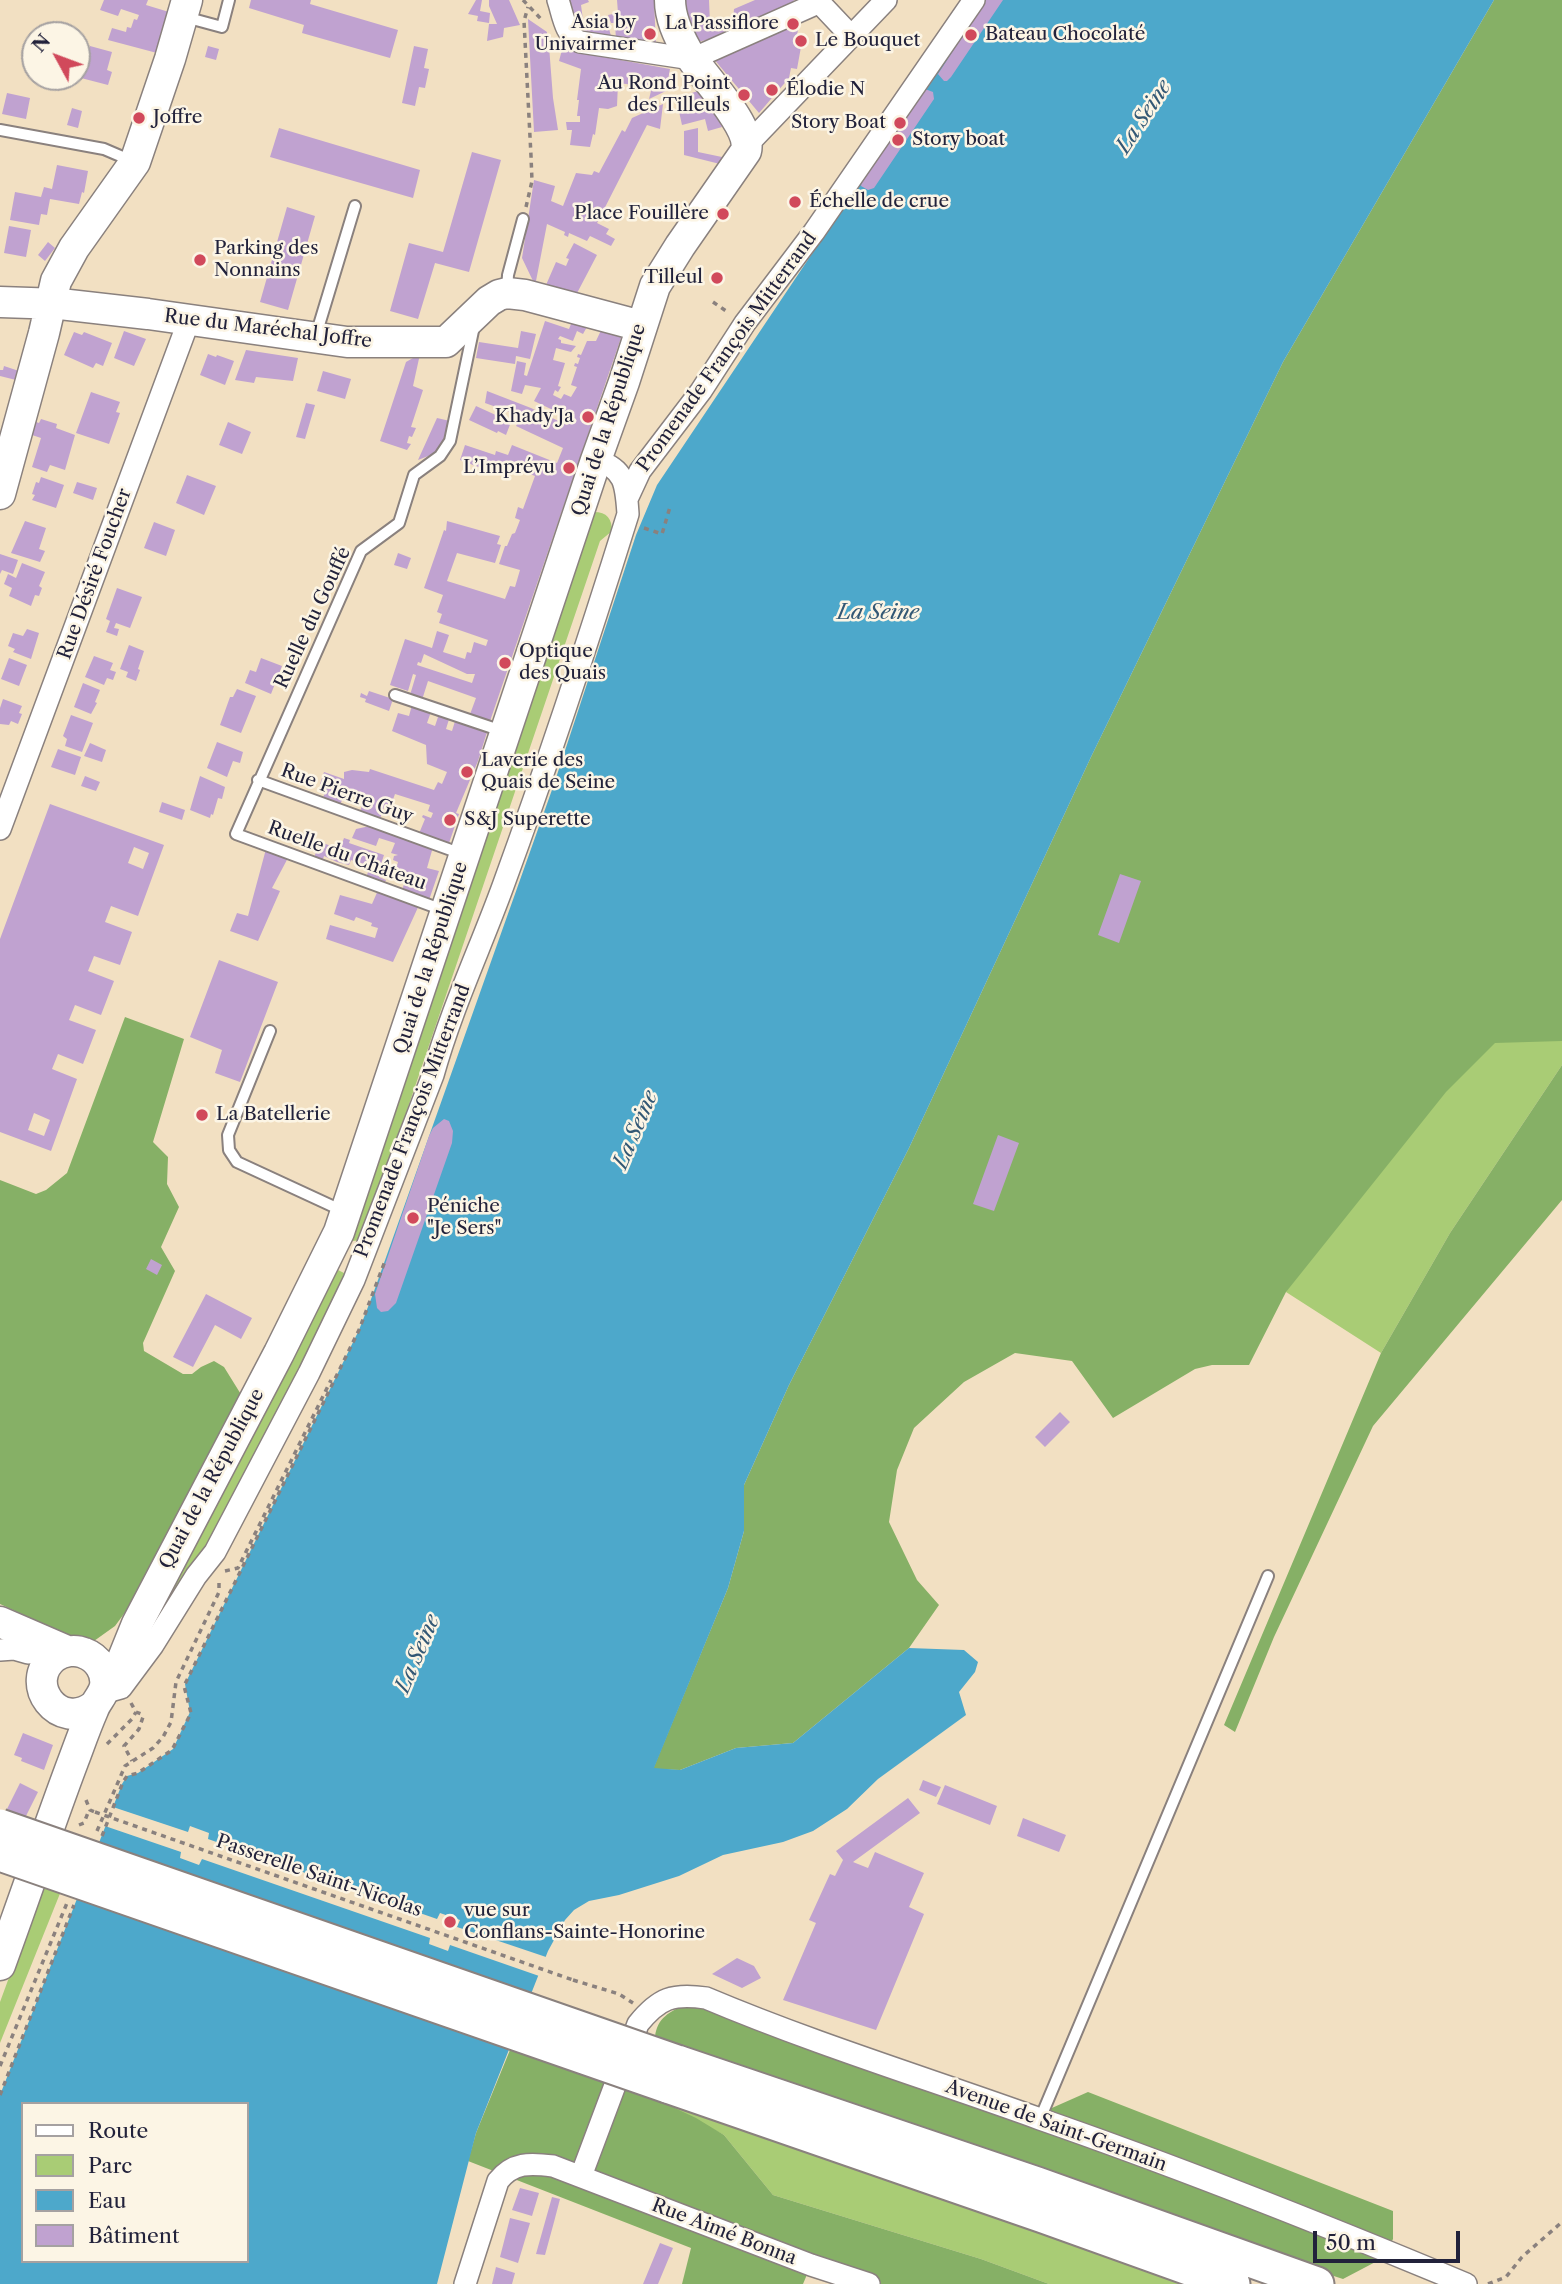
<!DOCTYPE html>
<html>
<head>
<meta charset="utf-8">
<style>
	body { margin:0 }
	#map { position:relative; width:1562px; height:2284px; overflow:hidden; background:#f2e0c2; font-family:"Libre Caslon Text",serif }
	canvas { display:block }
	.legend { position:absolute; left:21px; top:2102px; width:228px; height:161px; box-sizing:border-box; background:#fcf5e5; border:2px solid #a5a1a1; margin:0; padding:9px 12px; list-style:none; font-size:21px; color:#22223b }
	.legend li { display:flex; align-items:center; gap:14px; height:35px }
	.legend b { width:35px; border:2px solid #a5a1a1 }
	.north { position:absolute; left:21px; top:21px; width:70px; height:70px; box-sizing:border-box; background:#fcf5e5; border:2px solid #a5a1a1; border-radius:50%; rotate:311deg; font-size:19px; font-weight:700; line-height:28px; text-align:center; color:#22223b }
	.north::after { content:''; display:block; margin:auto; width:24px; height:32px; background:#d1495b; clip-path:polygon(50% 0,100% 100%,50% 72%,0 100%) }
	.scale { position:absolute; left:1313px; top:2231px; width:147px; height:32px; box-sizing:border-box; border:4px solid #22223b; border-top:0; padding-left:9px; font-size:21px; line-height:24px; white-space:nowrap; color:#22223b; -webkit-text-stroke:5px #fcf5e5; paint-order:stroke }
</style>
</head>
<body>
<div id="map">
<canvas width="1562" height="2284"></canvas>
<ul class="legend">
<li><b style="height:9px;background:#fff"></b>Route</li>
<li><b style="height:19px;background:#a9cc75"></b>Parc</li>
<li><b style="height:19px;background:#4da8cb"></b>Eau</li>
<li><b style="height:19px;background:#c0a2d0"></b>Bâtiment</li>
</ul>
<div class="north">N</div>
<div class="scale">50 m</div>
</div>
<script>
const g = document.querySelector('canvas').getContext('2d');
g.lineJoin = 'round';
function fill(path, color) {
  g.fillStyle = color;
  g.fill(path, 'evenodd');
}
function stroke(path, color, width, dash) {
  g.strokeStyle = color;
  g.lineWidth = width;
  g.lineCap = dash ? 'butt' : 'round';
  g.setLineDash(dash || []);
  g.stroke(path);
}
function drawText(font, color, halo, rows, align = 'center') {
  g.font = font + ' "Libre Caslon Text",serif';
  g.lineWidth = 5;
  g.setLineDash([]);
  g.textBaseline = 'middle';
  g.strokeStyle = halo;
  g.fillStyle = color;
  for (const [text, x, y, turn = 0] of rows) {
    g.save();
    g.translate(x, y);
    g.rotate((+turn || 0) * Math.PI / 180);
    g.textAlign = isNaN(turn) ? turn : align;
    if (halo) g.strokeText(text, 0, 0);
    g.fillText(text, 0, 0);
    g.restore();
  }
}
const green = new Path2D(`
	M594,512C607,512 612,519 612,531L600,541L363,1240L352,1241L589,516Z
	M1562,832V1065L1450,1233L1381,1353L1286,1292L1337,1135Z
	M338,1270L346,1274L211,1549L147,1636Z
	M43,1885L61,1891L0,2043V2002Z
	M662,2102L1191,2284H1049L981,2259L773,2195L724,2135Z`);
const forest = new Path2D(`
	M1494,0H1562V1041L1495,1043L1446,1092L1286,1292L1249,1365H1212L1195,1369L1113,1418L1072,1361L1015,1353L964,1382L914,1428L897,1470L889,1522L917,1580L939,1605L909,1648L793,1743L736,1748L680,1770L653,1769L728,1588L744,1531V1485L789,1385L909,1148L1091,757L1283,362Z
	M125,1017L184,1039L153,1142L168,1157L167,1184L179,1207L161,1247L175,1271L143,1343L144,1351L183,1374H192L201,1367L214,1361L224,1367L242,1396L132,1603L115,1626L94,1641L67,1635L0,1604V1180L36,1194L46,1190L67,1173Z
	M1562,1065V1200L1373,1426L1274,1637L1235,1732L1224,1725L1381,1353L1450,1233Z
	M686,2005H694L1027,2119L1088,2092L1393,2211V2239L1383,2258L1343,2279L1263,2253L655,2037C657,2018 670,2011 686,2005Z
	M510,2050L662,2102L696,2118L724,2135L773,2195L981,2259L1049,2284H869L811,2265L803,2284H682L691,2248L468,2161L476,2133Z`);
const water = new Path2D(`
	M982,0H1494L1283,362L1091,757L909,1148L789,1385L744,1485V1531L728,1588L654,1768L680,1770L736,1748L793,1743L909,1648L964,1650L978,1662L975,1672L959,1692L966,1715L878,1779L847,1809L813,1831L783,1842L723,1855L679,1876L619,1895L589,1901L574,1910L565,1920L548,1951L476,2133L437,2284H0V2095L122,1784L127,1776L138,1773L173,1749L190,1712L185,1684L359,1330L373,1294L553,787L636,535L657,485ZM23,2104H247V2261H23Z`);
const pier = new Path2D(`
	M110,1806L188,1832L190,1826L209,1833L208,1839L437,1919L440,1913L460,1920L457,1927L549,1958L542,1977L450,1945L448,1951L429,1944L430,1938L202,1859L199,1865L180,1858L181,1852L102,1825Z`);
const building = new Path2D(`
	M104,0H148L146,5L169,12L157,53L108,40L112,28L126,32L127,27L131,28L134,19L137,20L139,15L121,9L118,16L100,10Z
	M251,0H311L310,4L398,30L390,58L302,33L304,25L249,8Z
	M476,0H482L480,11L490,13L489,23L477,21L478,16L468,14Z
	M489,0H509L520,25L504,28L503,37L487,41L489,24H497L489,6Z
	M566,0H588L589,2L581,5L583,20L601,22L609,29L612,39L576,32Z
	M617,0H654L656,45L616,40L615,23H611L608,15L618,13Z
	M682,0H709L710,24L719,22L720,25L733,20L734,9L755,0H794L792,6L729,34L698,42L688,27Z
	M986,0H1003L951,77L947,81H944L938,74Z
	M528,19L547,32L546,45L549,46L553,98L558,130L534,132Z
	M792,19L798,30L797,35L803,36L797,69L791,68L789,78L759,113L713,58Z
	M90,46L112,52L107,70L112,72L108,85L81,78Z
	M208,46L219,49L216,60L205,57Z
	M414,46L428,49L424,68L429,69L425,88L419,87L415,106L402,103Z
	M563,46L593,55L670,69L666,91L649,99L651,91L642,90V86L618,83L617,106L608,109L599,108L595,135L593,134L590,147L570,145L572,130H567L566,122H580V116H577L579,100H577L581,69L559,61Z
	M925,89L933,92L934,99L874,188L868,190L861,186L862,181Z
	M701,90L720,119L722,127L708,131L705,119L682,125L676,98Z
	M7,93L30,98L26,119L2,114Z
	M663,104L660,129L647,125L597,223L609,229L606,234L615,239L611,246L590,236L587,241L569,233L568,237L564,235L565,232L547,224L536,281H533L522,258L534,180L555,186L551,201L563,206L576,173L592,175L594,171L599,173L622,130L625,132L632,118Z
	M72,108L82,111L78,128L67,125Z
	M279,128L420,170L413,198L270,157Z
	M698,128V152L722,157L720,164L684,155V131Z
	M472,152L501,160L469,272L435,263L418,319L390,311L409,243L443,252Z
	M57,165L88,171L84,193L82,192L79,204L50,199L47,215L41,214L39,225L10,220L15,192L41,197L44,187L52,189Z
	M287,207L315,216L288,310L260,302Z
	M9,226L31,230L26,257L4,253Z
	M48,242L55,248L45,261L38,255Z
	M574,243L597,255L575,297L546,285L556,262L566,266L569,259L566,258Z
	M573,319L588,325L583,334L577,331L573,341L560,336L558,339L561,340V343L576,346L571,352L556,348L553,360L565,363L558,386L561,387L558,392L555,390L553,395L561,399L564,394L571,397L577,387L571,385L577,367L574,366L575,363L578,364L580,358L577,357L578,354L581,355L587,341H596L603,326L622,335L489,724L469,717L476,698L428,681L422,700L410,695L416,675L413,674L408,691L390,685L405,639L432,648L437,631L449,635L443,652L465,659L467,652L471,653L474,642L486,646L488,640L439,623L442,614L437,612L443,595L424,588L444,530L446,531L447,521L500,536L497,544L501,545L495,563L457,553L447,581L505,599L510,586L515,587L520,570L499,564L505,546H507L512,534L515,533L520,520L515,518L518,507L523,509L535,476L505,464L503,471L491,466L489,471L460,460L465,445L495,455L496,451L508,455L512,445L557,463L563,448L516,426L521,416L485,403L487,391L531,408L567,425L572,419L534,401L541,388L525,385L522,394L511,391L517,361L526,363L524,375L527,376L545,321L569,329ZM424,654L467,674H475L472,683L417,665L418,662L421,663Z
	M124,331L146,339L134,366L114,358Z
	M521,331L536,334L530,359L516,356L515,364L476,358L479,342L518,348Z
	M74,332L82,335L84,332L112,343L103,366L96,363L93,368L64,355Z
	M246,350L298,358L293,381L256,377L254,383L235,380Z
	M208,354L216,357L217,355L234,361L225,385L200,375Z
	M420,354L413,386L423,390L411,427L416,428L412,437L409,436L407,443L411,444L407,450L380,441L406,362Z
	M4,366L19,371L16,380L0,376V370H3Z
	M323,371L351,379L345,399L317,391Z
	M91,392L120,402L116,412L120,413L109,444L76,433Z
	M306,403L315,405L305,439L296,437Z
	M476,406L511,422L506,435L498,431L497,433L469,420Z
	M437,418L450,421L447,435L436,453L418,460Z
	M41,419L57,424L56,428L75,435L65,470L50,465L47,472L32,467L41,438L32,435L36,422L39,423Z
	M228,422L251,432L242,454L219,445Z
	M187,475L216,486L204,515L176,503Z
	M41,477L64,485L56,508L32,500L35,495L32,494L36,482L39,483Z
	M77,482L97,488L93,500L73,493Z
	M25,521L46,528L39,549L45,551L40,562L11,553Z
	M154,522L175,530L166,556L144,548Z
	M398,553L411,558L407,569L394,565Z
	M0,554L18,560L13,574L2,570L0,574Z
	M22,563L45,572L39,586L42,588L39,596L35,595L31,606L9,596L12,588L4,584L8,574L16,578Z
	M117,588L142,597L130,628L116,623L114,628L119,629L117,636L106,632L110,621L106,619Z
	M27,629L39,633L31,659L13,652L15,649L8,646L13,633L23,636Z
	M129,645L144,651L138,669L140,670L136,681L126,677L128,672L120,669Z
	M94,656L113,663L110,670L116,672L113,680L107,678L104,685L85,677Z
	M9,658L27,665L19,686L1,679Z
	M261,658L282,666L271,694L245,683L250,670L256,672Z
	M83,683L100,690L95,702L97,703L91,714L74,707Z
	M237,689L256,696L241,733L220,725L230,697H233Z
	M369,691L393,699L389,711L365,702L366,699L360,697L361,693L367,696Z
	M3,699L22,706L19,713L22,714L18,724L11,721L9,725L0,724V708Z
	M412,705L432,709L427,723L435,726L438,717L436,716L438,712L450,716L446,729L452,731L456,718L488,729L478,761L456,813L459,814L448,846L418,836L425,819L422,817L423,815L431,818L433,813L428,811L430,805L395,794L390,808L384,807L379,822L356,813L357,810L360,811L365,798L345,792L339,808L322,801L327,786L320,784L324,772L344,779V772L352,770L369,772L370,769L434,790L438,782L442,784L447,772L427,764L426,745L392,731L398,713L409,716Z
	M71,715L93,723L82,752L65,746L67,739L63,736Z
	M217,742L243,752L240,763L233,761L227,777L207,768Z
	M90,743L106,750L102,762L84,756Z
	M58,749L81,757L75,775L51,767Z
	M85,776L100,782L96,791L81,786Z
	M200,776L225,787L222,799L218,798L213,815L211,814L210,818L190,810Z
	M162,802L185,810L182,820L159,812Z
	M50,804L164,845L138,916L111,906L105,922L132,932L120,965L94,956L88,971L114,981L101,1015L75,1005L69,1020L96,1030L83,1064L58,1054L52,1069L77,1079L51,1151L0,1132V939ZM134,847L149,853L143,869L128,863ZM34,1113L50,1120L44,1136L28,1130Z
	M370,826L433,847L427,868L439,871L429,900L402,890L408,873L396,869L398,862L393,860L394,856L398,855L391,853L395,843L379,838L376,846L352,838L356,829Z
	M344,838L350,840L349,843L384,855L381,864L384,865L379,877L386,880L384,884L366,878L370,866L351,860L349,865L337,862L324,856L322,862L314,858L317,849L311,847L314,840L340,849Z
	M266,849L289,856L272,888L280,891L258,941L230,931L237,913L248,916Z
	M1120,874L1141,881L1119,943L1098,935Z
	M379,888L420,903L393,962L326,939L330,925L375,938L378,928L371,926L372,923L356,917L354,921L334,914L340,895L372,904Z
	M219,960L278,982L240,1082L215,1073L222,1050L190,1037Z
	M444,1119L449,1121L453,1131L452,1143L396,1303L388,1311L381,1312L377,1308L375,1294L429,1136L433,1128Z
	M998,1135L1019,1143L994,1211L973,1204Z
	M151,1259L162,1265L157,1275L146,1269Z
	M206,1294L252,1318L241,1339L215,1325L193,1367L173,1357Z
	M1060,1412L1070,1422L1045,1447L1035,1437Z
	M23,1733L53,1745L44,1770L21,1761L22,1758L14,1755Z
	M923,1780L941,1787L936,1797L919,1790Z
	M20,1783L38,1792L25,1818L7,1809Z
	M945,1785L997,1806L990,1825L937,1804Z
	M908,1798L920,1813L853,1862L868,1868L875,1852L924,1873L909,1907L924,1914L876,2030L783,2000L816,1923L809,1920L830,1874L835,1876L843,1860L836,1851Z
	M1023,1818L1066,1835L1059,1852L1017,1836Z
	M737,1958L754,1966L761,1978L742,1988L712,1974Z
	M520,2188L539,2193L532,2216L512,2210Z
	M552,2197L560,2199L554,2222L545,2255L536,2254Z
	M510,2218L530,2223L518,2263L500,2257Z
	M660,2243L673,2248L658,2284H643Z
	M496,2267L515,2273L512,2284H492Z`);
const path = new Path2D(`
	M523,0L542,20
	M526,207L532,181L531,156L524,21L528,7
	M713,302L729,313
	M644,528L662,534L670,507
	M225,1571L238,1568L331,1380
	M131,1703L136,1712L141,1714L143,1717L139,1729L124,1746L132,1761
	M107,1744L132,1719L136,1712
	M86,1800L90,1810L95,1812
	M79,1825L84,1823L89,1810
	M97,1831L125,1766L153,1748L163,1737L171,1722L176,1682L219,1592V1579
	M102,1836L123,1782L127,1776L138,1773L172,1750L191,1713L184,1686L359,1330L385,1261
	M573,1980L619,1994L633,2003
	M0,2066L67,1903
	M0,2095L74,1905
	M1488,2284L1506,2277L1522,2257L1562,2222`);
const lane = new Path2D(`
	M185,17L222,27L229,0
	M0,130L104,149L132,161
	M507,292L508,275L523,219
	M316,335L355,206
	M395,695L502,731
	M258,780L462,854
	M443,910L236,834L361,551L399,523L414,475L440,456L450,441L474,326
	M270,1031L228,1135L229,1150L237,1162L343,1211
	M1040,2119L1268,1576`);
const street = new Path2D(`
	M558,0C563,15 565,35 580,42L692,59L818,3
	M817,0L851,36
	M747,145L886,0
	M627,499L640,471L701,391L745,323L814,232L974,0
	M0,829L189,320
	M0,1650L14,1649L28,1653
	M103,1693L121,1688L153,1645L196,1576L215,1552L309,1373L354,1280L433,1075C451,1010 480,949 503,886C548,763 589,639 628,514C626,486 626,469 596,460
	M581,2176L638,2024C659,1998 673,1993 706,1998C815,2044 929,2079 1040,2119C1184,2169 1325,2225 1466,2284
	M465,2284L498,2181C513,2162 530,2163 553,2166L811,2265L869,2284`);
const secondary = new Path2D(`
	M0,302L60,304L148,314L347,342H446L489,301L499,295L507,293L525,295L641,326
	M0,494L44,333L56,281L74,248L135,162L170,59L187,0
	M0,1622L67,1651
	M105,1677L122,1661L137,1624L279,1353L339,1232L596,460L624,382L655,286L680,246L746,151C753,126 700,74 687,51C678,35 670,18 670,0
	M0,1965C25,1897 48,1828 74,1759C80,1743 86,1726 93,1710C96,1701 103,1696 105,1686C107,1672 98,1658 84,1653C75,1649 63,1651 54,1657C22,1683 59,1733 94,1706`);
const primary = new Path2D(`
	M677,2062L1037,2184L1317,2284
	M667,2086L1043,2216L1233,2284`);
const pathBridge = new Path2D(`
	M95,1812L573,1980`);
const primaryBridge = new Path2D(`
	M0,1826L677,2062
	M0,1854L667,2086`);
const markers = [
	[793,24,7,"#d1495b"],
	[650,34,7,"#d1495b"],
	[971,35,7,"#d1495b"],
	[801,41,7,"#d1495b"],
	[772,90,7,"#d1495b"],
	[744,95,7,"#d1495b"],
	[139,118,7,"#d1495b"],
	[900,123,7,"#d1495b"],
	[898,140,7,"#d1495b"],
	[795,202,7,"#d1495b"],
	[723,214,7,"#d1495b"],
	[200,260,7,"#d1495b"],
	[717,278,7,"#d1495b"],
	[588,417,7,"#d1495b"],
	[569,468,7,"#d1495b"],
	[505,663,7,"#d1495b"],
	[467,772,7,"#d1495b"],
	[450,820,7,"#d1495b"],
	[202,1115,7,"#d1495b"],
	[413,1218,7,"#d1495b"],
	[450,1922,7,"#d1495b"]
];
const poiNames = [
	["Asia by",636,23,"right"],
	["Univairmer",636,45,"right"],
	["La Passiflore",779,24,"right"],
	["Bateau Chocolaté",985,35],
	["Le Bouquet",815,41],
	["Au Rond Point",730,84,"right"],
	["des Tilleuls",730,106,"right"],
	["Élodie N",786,90],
	["Joffre",153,118],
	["Story Boat",886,123,"right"],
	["Story boat",912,140],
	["Échelle de crue",809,202],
	["Place Fouillère",709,214,"right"],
	["Parking des",214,249],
	["Nonnains",214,271],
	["Tilleul",703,278,"right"],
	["Khady'Ja",574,417,"right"],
	["L’Imprévu",555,468,"right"],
	["Optique",519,652],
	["des Quais",519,674],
	["Laverie des",481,761],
	["Quais de Seine",481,783],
	["S&J Superette",464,820],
	["La Batellerie",216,1115],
	["Péniche",427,1207],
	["\"Je Sers\"",427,1229],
	["vue sur",464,1911],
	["Conflans-Sainte-Honorine",464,1933]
];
const streetNames = [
	["Rue du Maréchal Joffre",268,329,7],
	["Promenade François Mitterrand",727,352,-54],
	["Quai de la République",609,420,-72],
	["Rue Désiré Foucher",95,574,-70],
	["Ruelle du Gouffé",313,618,-65],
	["Rue Pierre Guy",347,794,20],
	["Ruelle du Château",347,856,20],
	["Quai de la République",431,958,-72],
	["Promenade François Mitterrand",413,1121,-69],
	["Quai de la République",212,1479,-62],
	["Passerelle Saint-Nicolas",319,1876,19],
	["Avenue de Saint-Germain",1056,2126,20],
	["Rue Aimé Bonna",724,2232,21]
];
const waterNames = [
	["La Seine",1144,117,-57],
	["La Seine",878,613],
	["La Seine",636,1130,-67],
	["La Seine",418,1654,-67]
];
fill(green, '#a9cc75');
fill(forest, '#86b066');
fill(water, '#4da8cb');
fill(pier, '#f2e0c2');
fill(building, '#c0a2d0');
stroke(lane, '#8a817e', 14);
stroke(street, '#8a817e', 24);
stroke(secondary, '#8a817e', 33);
stroke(primary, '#8a817e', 37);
stroke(path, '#8a817e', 3.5, [5, 5]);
stroke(lane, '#fff', 10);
stroke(street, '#fff', 21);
stroke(secondary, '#fff', 30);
stroke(primary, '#fff', 33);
stroke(primaryBridge, '#8a817e', 37, []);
stroke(pathBridge, '#8a817e', 3.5, [5, 5]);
stroke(primaryBridge, '#fff', 33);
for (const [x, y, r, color] of markers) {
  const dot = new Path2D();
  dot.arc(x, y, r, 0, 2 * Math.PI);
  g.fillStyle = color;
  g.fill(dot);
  stroke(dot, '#fcf5e5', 2.5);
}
drawText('19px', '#22223b', '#fcf5e5', poiNames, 'left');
drawText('19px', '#22223b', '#fcf5e5', streetNames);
drawText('italic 21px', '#335875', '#fcf5e5', waterNames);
</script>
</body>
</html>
